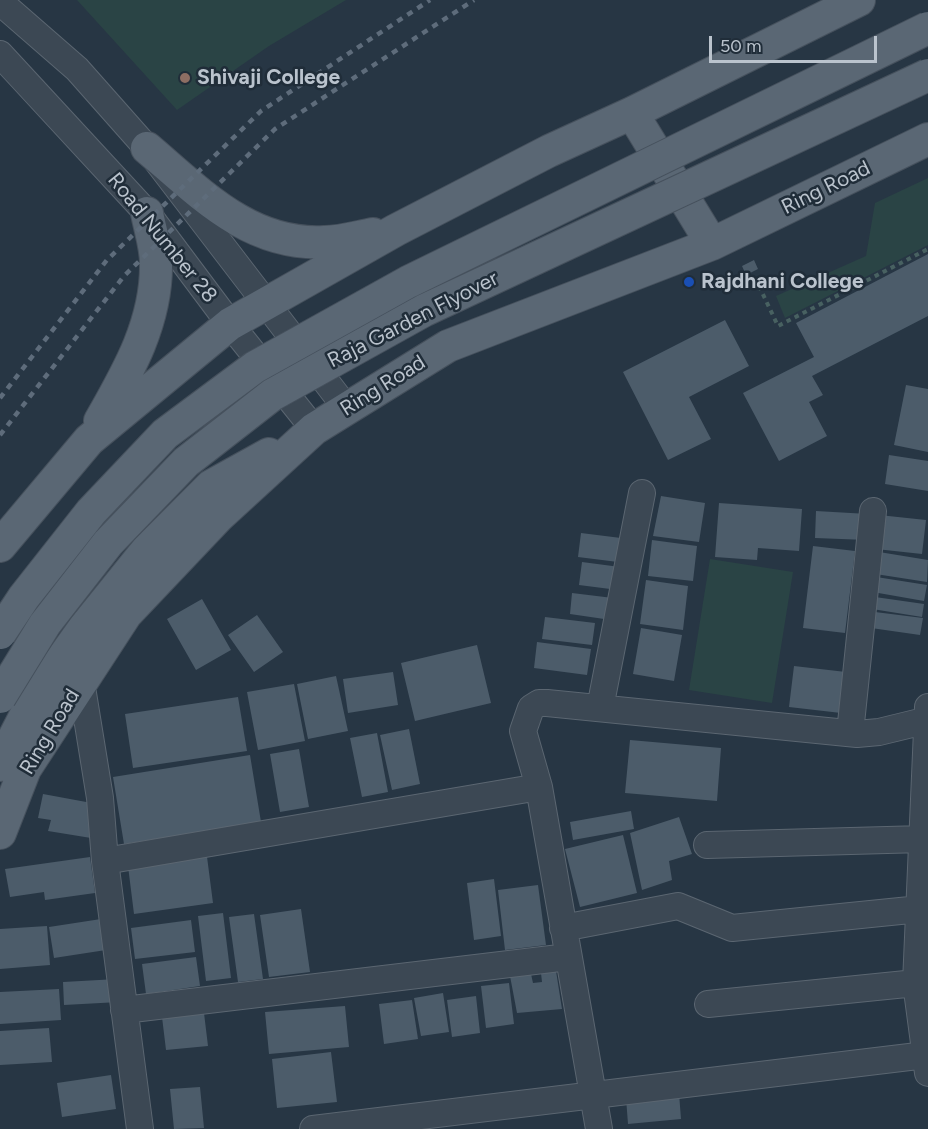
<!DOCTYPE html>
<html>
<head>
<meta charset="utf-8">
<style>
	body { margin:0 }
	#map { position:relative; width:928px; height:1129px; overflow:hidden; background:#273644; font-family:Figtree,sans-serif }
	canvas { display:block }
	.scale { position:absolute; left:709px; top:36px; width:168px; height:27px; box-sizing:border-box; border:3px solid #bac3cd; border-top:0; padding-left:8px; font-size:18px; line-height:21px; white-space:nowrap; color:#bac3cd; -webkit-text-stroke:4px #202d39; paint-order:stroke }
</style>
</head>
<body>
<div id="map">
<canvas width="928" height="1129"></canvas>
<div class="scale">50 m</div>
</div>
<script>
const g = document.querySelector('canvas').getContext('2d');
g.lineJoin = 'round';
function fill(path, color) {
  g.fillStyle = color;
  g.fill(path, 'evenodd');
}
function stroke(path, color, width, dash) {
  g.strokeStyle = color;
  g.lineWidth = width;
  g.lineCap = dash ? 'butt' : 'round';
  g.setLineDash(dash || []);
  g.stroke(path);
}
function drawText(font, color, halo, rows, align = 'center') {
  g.font = font + ' Figtree,sans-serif';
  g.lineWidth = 5;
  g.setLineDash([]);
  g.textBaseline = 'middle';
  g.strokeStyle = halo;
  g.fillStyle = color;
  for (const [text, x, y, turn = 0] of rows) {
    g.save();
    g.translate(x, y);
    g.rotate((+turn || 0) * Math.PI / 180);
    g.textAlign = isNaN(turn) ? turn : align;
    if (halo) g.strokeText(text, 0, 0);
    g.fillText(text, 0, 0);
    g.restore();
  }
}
const green = new Path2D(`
	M77,0H346L269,46L177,110Z
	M928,178V245L785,318L776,296L866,256L875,203Z
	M710,559L793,572L772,703L689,690Z`);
const building = new Path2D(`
	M928,254V316L812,376L823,395L809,402L827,436L779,461L743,393L814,357L796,323Z
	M754,260L758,269L746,275L742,266Z
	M725,320L749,366L689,397L711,439L668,460L623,372Z
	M906,385L928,389V452L894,445Z
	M889,455L928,461V491L885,484Z
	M661,496L705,503L699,542L653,536Z
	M719,503L802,509L799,551L758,548L757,560L715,557Z
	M816,511L868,514L867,540L815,538Z
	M879,515L926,520L922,554L876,549Z
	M581,533L629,539L626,563L578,557Z
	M652,540L697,546L693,581L648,576Z
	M813,546L855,551L845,633L803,628Z
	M873,551L928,560L927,582L869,573Z
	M582,562L620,567L618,590L579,585Z
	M870,576L927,585L924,601L867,591Z
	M646,580L688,586L683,630L640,624Z
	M572,593L613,598L611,620L570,614Z
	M868,596L924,604L922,617L866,608Z
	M202,599L231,650L196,670L167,619Z
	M867,611L923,618L920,635L864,627Z
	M257,615L283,652L254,672L228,635Z
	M545,617L595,623L592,645L542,639Z
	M641,628L682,635L674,681L633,674Z
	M537,642L591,649L587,675L534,668Z
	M477,645L491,703L415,721L401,663Z
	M794,666L846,672L841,713L789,707Z
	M393,672L398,705L348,713L343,679Z
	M336,676L348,731L308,739L297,684Z
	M294,684L305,741L258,750L247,692Z
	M238,697L247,751L133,768L125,714Z
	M409,729L420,784L392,790L380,735Z
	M377,733L388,792L362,797L350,738Z
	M630,740L721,748L717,801L625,793Z
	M299,749L309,807L280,812L270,754Z
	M250,755L261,822L124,844L113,777Z
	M43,794L97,804L91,838L48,831L51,820L38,818Z
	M631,811L634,829L573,840L570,822Z
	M679,817L692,854L669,861L672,880L642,890L630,833Z
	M623,835L637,893L580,907L565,849Z
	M206,849L213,903L134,914L127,858Z
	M90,857L95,893L45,900L44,892L10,897L5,869Z
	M494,879L501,936L474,940L467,883Z
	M538,885L546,945L505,950L498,890Z
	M301,909L310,972L269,977L260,915Z
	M223,913L231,978L206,981L198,916Z
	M254,914L263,979L238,982L229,917Z
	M101,919L106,950L54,958L49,927Z
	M191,920L195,952L135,959L131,928Z
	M47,926L50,965L0,969V929Z
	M196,957L200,986L146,994L142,964Z
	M556,971L562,1009L517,1013L510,976L531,974L533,983L542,982L541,973Z
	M117,979L119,1002L64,1005L63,982Z
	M509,983L514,1024L486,1028L481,986Z
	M59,989L61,1020L0,1024V992Z
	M443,993L449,1032L421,1036L414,998Z
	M476,996L480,1033L452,1037L447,1000Z
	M412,1000L418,1039L384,1044L379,1004Z
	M345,1006L349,1047L269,1054L265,1012Z
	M204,1013L208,1046L166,1050L162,1017Z
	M49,1028L52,1062L0,1065V1031Z
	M331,1052L337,1102L277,1108L272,1059Z
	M111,1075L116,1109L62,1117L57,1083Z
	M200,1087L204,1128L174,1129L170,1089Z
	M679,1093L681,1119L628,1124L626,1098Z`);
const path = new Path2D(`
	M759,286L778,326L928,249`);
const minor = new Path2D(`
	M0,2L77,69L147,148L347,409
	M0,54L147,213L230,324L314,429
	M81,681L100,798L105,861L140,1129
	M928,707L916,983L928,1073
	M600,708L642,493
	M850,733L873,511
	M707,845L923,839
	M105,861L539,787
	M563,928L678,906L732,928L920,909
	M708,1004L916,983
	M124,1010L568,957
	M313,1129L926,1055
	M599,1129L539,787L523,731L531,708L539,703H547L857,734L879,732L928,720`);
const major = new Path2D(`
	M632,113L712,244
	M147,148C199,192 249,246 324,242C340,242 357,237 373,234
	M100,421C128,372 157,322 156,263C156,247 150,229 147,213
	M0,546L89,440L230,324L396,230L549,151L632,113L859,0
	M0,765L35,697L84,628L147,550L211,486L269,454
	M0,833L25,769L126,614L218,517L314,429L448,346L712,244L928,139`);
const rail = new Path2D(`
	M0,398L107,260L261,111L430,0
	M0,435L124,276L275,129L474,0`);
const majorBridge = new Path2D(`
	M0,633L24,597L91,512L165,434L255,367L408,282L928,28
	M0,697L45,624L108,543L186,462L272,395L425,310L928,75`);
const markers = [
	[185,78,6,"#8d6e63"],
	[689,282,6,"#1a4fb4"]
];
const poiNames = [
	["Shivaji College",197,78],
	["Rajdhani College",701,282]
];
const streetNames = [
	["Ring Road",826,188,-26],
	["Road Number 28",162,238,51],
	["Raja Garden Flyover",413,320,-27],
	["Ring Road",383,386,-32],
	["Ring Road",50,732,-59]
];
fill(green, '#2a4445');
fill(building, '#4c5c6a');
stroke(minor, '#5b6671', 28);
stroke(major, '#46515d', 34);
stroke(path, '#486161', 4, [4.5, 4.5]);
stroke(minor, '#3c4854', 26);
stroke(major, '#5a6774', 32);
stroke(rail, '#5e6c7b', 4.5, [6, 6]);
stroke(majorBridge, '#46515d', 34, []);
stroke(majorBridge, '#5a6774', 32);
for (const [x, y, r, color] of markers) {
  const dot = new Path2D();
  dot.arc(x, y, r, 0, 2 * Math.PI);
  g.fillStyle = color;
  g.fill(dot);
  stroke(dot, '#202d39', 2);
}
drawText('bold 21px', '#bac3cd', '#202d39', poiNames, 'left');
drawText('21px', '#bac3cd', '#202d39', streetNames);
</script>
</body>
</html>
